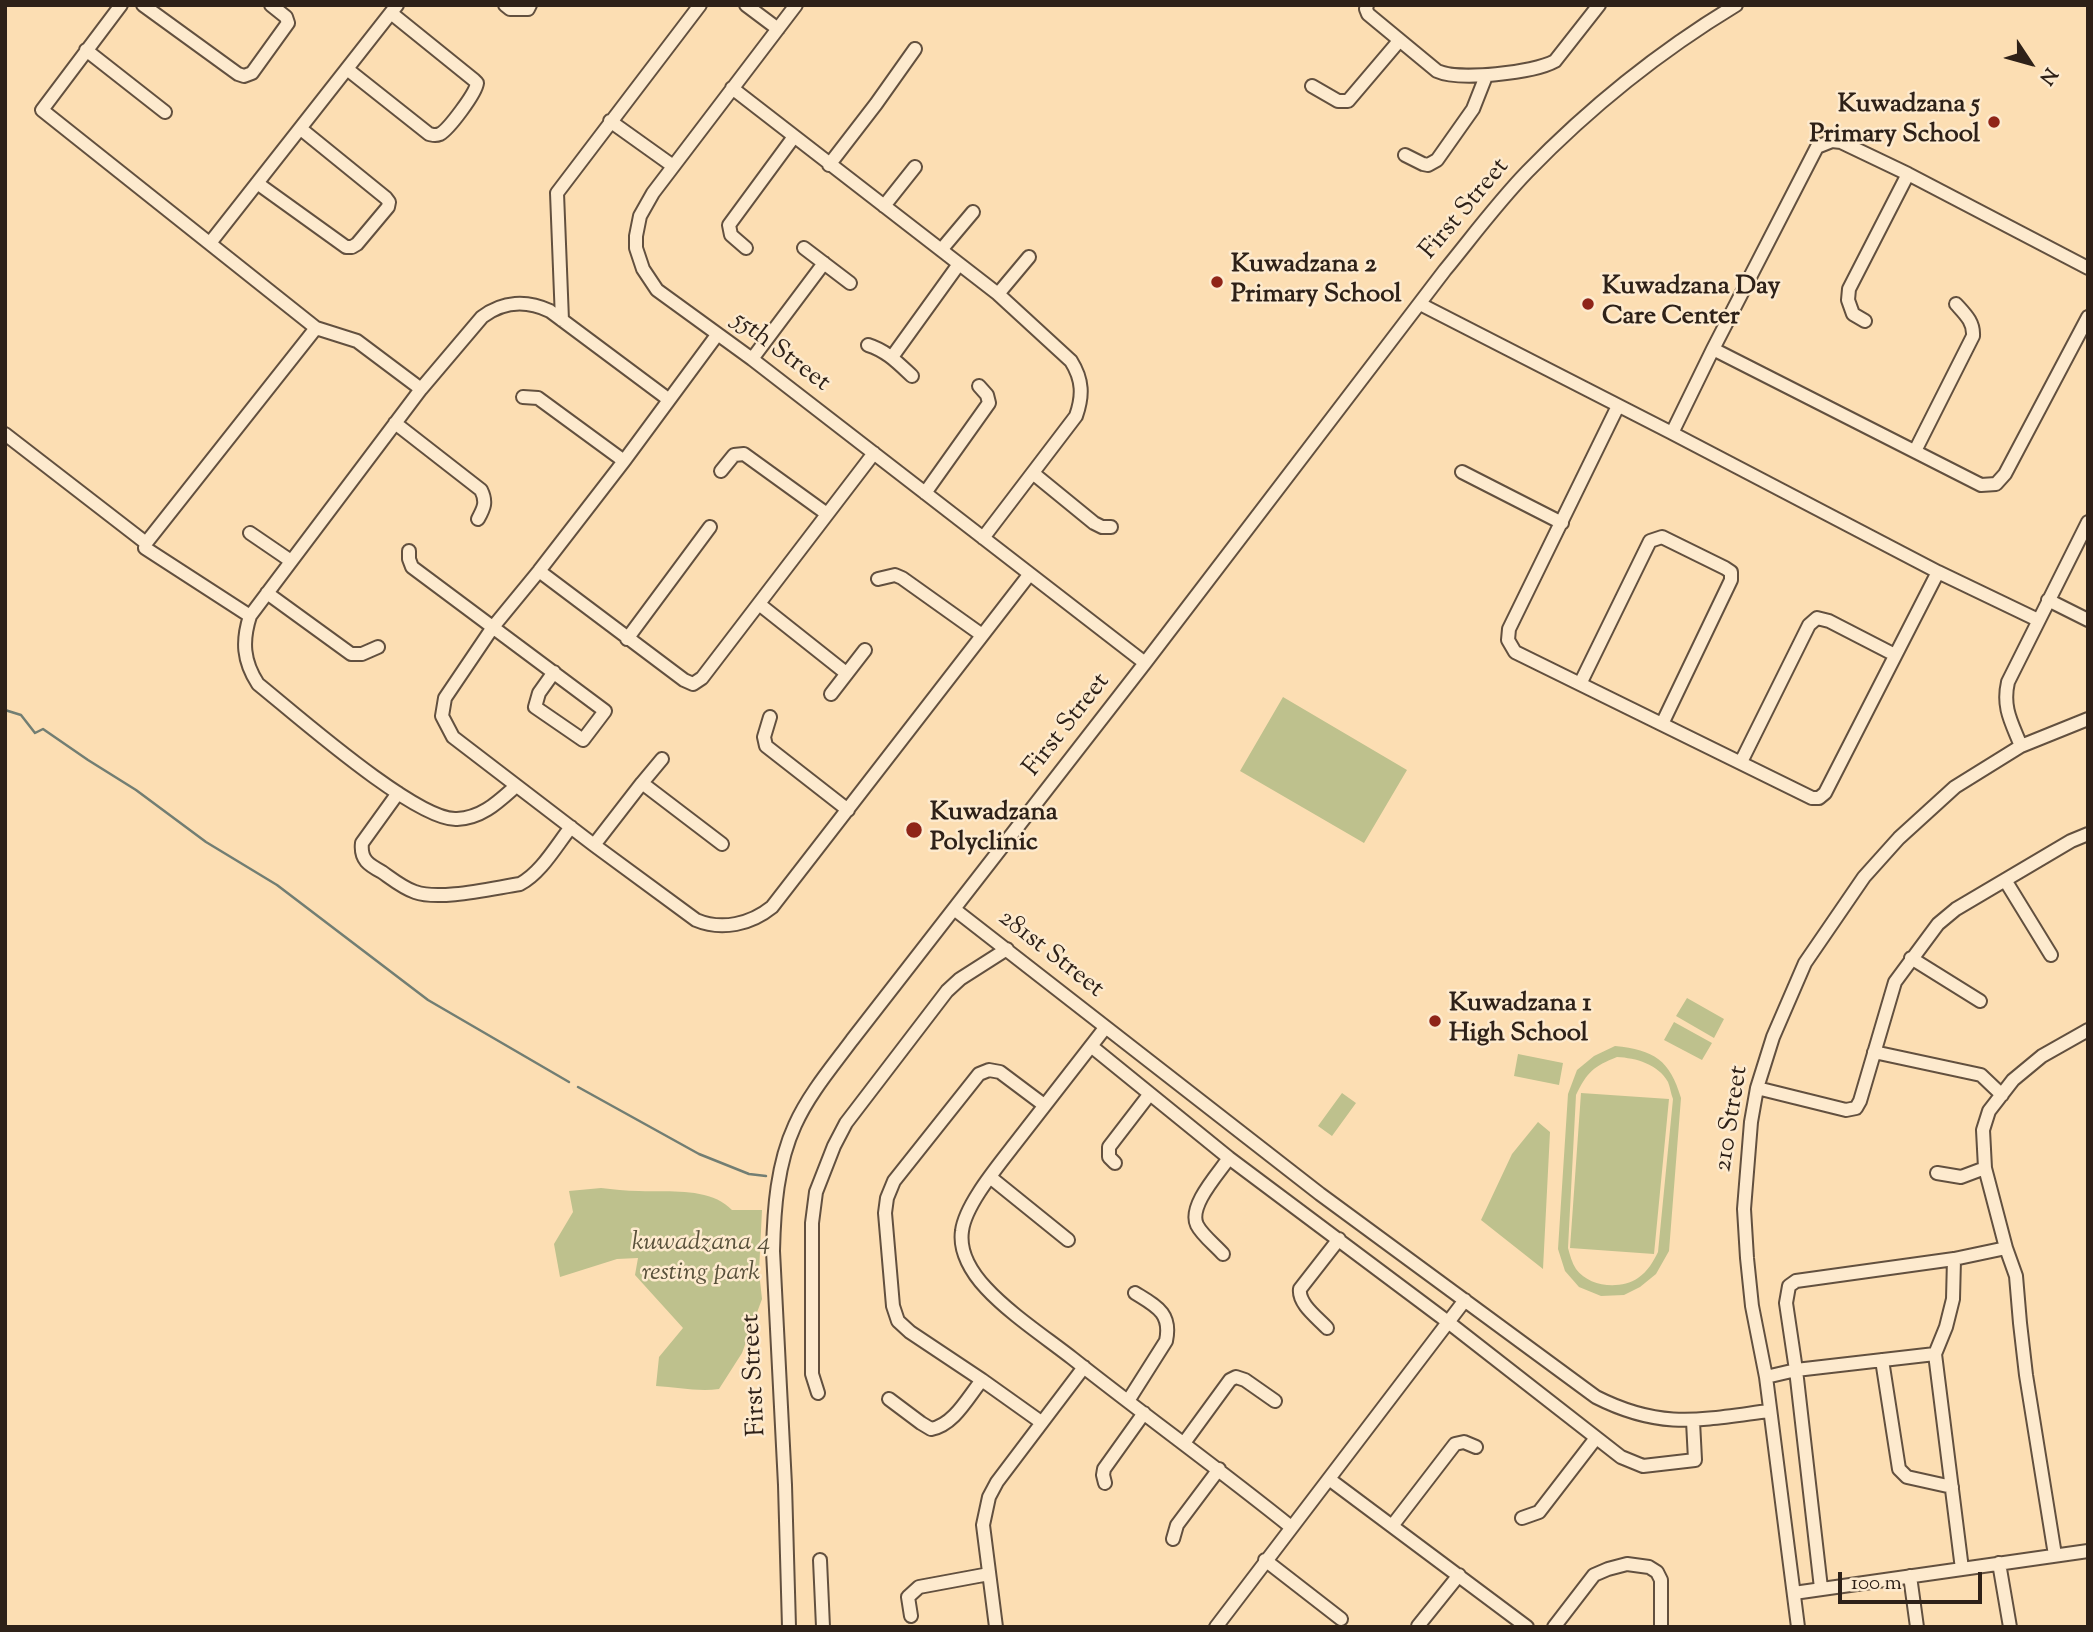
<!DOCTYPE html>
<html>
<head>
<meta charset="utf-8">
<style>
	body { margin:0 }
	#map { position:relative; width:2093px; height:1632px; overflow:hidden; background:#fcdeb3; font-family:"Sorts Mill Goudy",serif }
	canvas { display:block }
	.frame { position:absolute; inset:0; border:7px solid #2e2118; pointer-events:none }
	.north { position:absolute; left:1995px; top:28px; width:70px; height:70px; -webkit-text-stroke:5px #fdeace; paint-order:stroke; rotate:126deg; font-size:19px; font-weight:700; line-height:28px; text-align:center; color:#2e2118 }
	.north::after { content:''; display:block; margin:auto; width:24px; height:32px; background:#2e2118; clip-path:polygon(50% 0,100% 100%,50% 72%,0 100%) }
	.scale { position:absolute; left:1838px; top:1572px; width:144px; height:32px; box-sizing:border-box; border:4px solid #2e2118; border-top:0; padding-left:9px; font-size:21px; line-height:24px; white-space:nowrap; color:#2e2118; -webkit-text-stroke:5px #fdeace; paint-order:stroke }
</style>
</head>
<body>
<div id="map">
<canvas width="2093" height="1632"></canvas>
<div class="frame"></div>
<div class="north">N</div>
<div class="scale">100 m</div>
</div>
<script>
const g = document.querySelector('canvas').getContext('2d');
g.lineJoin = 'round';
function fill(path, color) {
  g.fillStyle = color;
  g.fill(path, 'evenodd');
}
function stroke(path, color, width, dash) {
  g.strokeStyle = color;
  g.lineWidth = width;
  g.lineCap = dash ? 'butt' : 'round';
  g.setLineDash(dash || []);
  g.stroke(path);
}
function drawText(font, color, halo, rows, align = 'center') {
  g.font = font + ' "Sorts Mill Goudy",serif';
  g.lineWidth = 5;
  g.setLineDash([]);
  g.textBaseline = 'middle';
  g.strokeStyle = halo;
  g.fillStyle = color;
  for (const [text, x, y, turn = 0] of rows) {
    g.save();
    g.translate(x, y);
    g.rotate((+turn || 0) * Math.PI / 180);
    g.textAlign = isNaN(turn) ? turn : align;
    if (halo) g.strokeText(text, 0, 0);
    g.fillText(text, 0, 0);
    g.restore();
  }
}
const green = new Path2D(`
	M1283,697L1407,770L1364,843L1240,771Z
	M1687,998L1724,1019L1714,1038L1676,1016Z
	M1674,1022L1712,1043L1702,1060L1664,1040Z
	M1615,1046C1654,1050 1670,1060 1681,1098L1669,1251L1656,1274L1640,1287L1624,1295L1601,1296L1579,1287L1565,1271L1558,1249L1568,1094L1577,1070L1594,1056ZM1617,1057C1636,1058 1658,1064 1668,1082C1670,1087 1671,1094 1673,1099L1658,1252C1653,1262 1648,1271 1638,1278C1620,1290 1589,1287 1576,1269C1572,1263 1570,1255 1568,1248L1576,1095C1587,1072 1594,1066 1617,1057Z
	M1518,1054L1563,1063L1559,1085L1514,1076Z
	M1342,1093L1356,1103L1332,1136L1318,1126Z
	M1581,1093L1669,1099L1654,1254L1570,1248Z
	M1538,1122L1550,1132L1543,1269L1481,1220L1512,1154Z
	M601,1188C613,1189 626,1191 639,1191C668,1192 711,1187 732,1210H762L759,1272L762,1299L742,1353L719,1389C698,1392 677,1387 656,1386L659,1357L683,1328L635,1275L638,1258L617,1259L560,1277L554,1244L573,1212L569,1191Z`);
const stream = new Path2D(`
	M5,710L21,715L35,733L43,729L88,760L136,790L206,842L277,885L428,1000L569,1082
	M578,1087L699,1154L749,1174L766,1176`);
const minor = new Path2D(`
	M121,5L42,110L316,328L357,341L421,389
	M143,5L238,74L244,76L252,73L288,23L286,17L271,5
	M505,5L510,9H528L530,5
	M746,5L778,29
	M796,5L653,193L640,216L636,236V248L643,269L657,290L752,359L1145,663
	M1367,5L1366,9L1368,14L1437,71C1459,81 1533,73 1555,61L1599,5
	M86,50L165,112
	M347,69L429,134C434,135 435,136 440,134C449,129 476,93 477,83L474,80L391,13
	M1312,86L1338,101H1348L1399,41
	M732,88L998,294L1071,361C1083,380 1083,396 1076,416L983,538
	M610,121L673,166
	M1405,155L1423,164L1428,165L1437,160L1473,109L1486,76
	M829,165L876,104L915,49
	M257,183L346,247H352L357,244L388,207L389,202L386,198L301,129
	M884,206L915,167
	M210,243L397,5
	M746,248L731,235L729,225L793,138
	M804,248L850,283
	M941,250L973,212
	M998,294L1029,257
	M1420,304L1672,433L1713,349L1817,147L1832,141L1841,142L1908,174L2088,268
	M562,320L557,193L700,5
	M1865,321L1853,314L1848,300L1849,289L1908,174
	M717,335L624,461L539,571L493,627L445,698L442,716L453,737L594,845L696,920C722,931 751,924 772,907L1029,575
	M868,345C887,351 898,363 912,376
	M1713,349L1981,485L1996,484L2005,474L2088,317
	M892,357L959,264
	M752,359L824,263
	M523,397L538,398L624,461
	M1618,406L1509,629L1508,640L1515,652L1812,798H1819L1825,793L1938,572
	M395,423L481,490C487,502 484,508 478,519
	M1672,433L1938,572L2038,620
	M5,434L146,543
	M1915,451L1973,336C1974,322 1965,314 1956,304
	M721,471L734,455L744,454L827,514
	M1462,472L1562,523
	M1034,474L1094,523L1102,527H1111
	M925,493L989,403L987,395L979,386
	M250,533L291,561
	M409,551V559L412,567C476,615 541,663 605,711L583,740L535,707L539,693L554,672
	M539,571L684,680L693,684L702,678L874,453
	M878,579L895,575L902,578L982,635
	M267,593L351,654H362L378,647
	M2048,600L2088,620
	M759,604L846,673
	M250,616L145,548L146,543L316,328
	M627,639L710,527
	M1580,684L1650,541L1662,537L1725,568L1731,572V580L1662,724
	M831,694L865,650
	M770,717L764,737L766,746L848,810
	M2021,746C2012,723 2002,708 2008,682L2088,522
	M1741,762L1809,625L1817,618L1829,621L1895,655
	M642,783L662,759
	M516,786C498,802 482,818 457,819C417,822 293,712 258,684C243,661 242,641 250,616L421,389L482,317C503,301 527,300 550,311L668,399
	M398,793L362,843C360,860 369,865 382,872C392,879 403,888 415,892C440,901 493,888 520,884C541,873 556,846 571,827
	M594,845L642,783L722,844
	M2005,880L2051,955
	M954,909L1320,1194L1596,1397C1661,1430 1700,1420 1769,1411
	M1911,958L1980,1001
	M1105,1028C1075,1067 1044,1106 1014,1145C998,1166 965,1205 962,1231C959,1252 972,1273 986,1288C1009,1313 1045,1337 1072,1358C1144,1415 1219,1469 1291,1527
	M1091,1046L1229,1158L1448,1322L1621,1457L1643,1466L1695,1460L1693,1421
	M1874,1052L1981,1075L2002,1095
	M1757,1088L1846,1110L1856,1108L1860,1101L1895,982L1938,924L1956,909L2071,841L2088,834
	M1115,1163L1109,1157V1147L1149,1095
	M1937,1173L1961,1177L1985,1168
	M990,1177L1068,1240
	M1223,1254C1215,1245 1202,1235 1197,1225C1188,1206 1218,1174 1229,1158
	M1327,1328C1318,1318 1298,1304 1300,1289L1339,1239
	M1935,1354L1946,1327L1953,1299L1954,1259
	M1882,1360L1899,1469L1907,1477L1952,1487
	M1766,1377L1796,1370L1935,1354L1962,1569
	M818,1393L812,1374V1223L816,1192L834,1146L846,1123L947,991L960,979L1007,949
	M889,1399L921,1423L931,1429C954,1425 968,1397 982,1380
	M1128,1401L1166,1341C1172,1313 1156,1306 1135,1293
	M1041,1422L982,1380L910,1332L898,1321L893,1306L885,1213L887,1198L894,1181L979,1074L989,1070L1000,1072L1044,1105
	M1184,1443L1230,1380L1236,1377L1245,1380L1275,1401
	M1329,1479L1527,1627
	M1105,1483L1103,1475L1104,1469L1144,1413
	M1522,1518L1539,1512L1596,1438
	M1392,1526L1455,1444L1464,1442L1476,1447
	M1173,1539L1177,1525L1219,1469
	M2055,1555L2026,1375L2020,1323L2016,1276L2006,1248L1985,1168L1983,1130L1989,1111L2013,1080L2042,1056L2088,1030
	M820,1560L823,1627
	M1265,1560L1341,1619
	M1999,1563L2010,1627
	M1910,1576L1917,1627
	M1821,1588L1796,1370L1786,1303L1789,1286L1796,1281L1954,1259L2006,1248
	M1794,1593L2088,1551
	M911,1616L908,1597L919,1587L989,1574
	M1418,1626L1459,1575
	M789,1627L785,1485L773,1251C774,1209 777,1164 795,1125C809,1094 832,1067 852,1040L1145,663L1445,270C1472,237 1498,202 1527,172C1590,107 1660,51 1736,5
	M996,1627L983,1525L989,1497L997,1482L1084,1367
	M1216,1627L1465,1300
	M1554,1627L1594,1575L1608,1569L1627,1564L1649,1567L1657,1572L1661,1580V1627
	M1798,1627L1766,1377L1752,1306L1747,1258L1744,1209L1751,1122L1757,1088L1773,1037L1805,963L1864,877L1899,838L1955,787L2021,746L2088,719`);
const markers = [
	[1994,122,7,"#8f2418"],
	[1217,282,7,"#8f2418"],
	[1588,304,7,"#8f2418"],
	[914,830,9,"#8f2418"],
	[1435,1021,7,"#8f2418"]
];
const poiNames = [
	["Kuwadzana 5",1980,107,"right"],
	["Primary School",1980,137,"right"],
	["Kuwadzana 2",1231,267],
	["Primary School",1231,297],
	["Kuwadzana Day",1602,289],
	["Care Center",1602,319],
	["Kuwadzana",930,815],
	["Polyclinic",930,845],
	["Kuwadzana 1",1449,1006],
	["High School",1449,1036]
];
const streetNames = [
	["First Street",1466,210,-50],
	["55th Street",780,353,37],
	["First Street",1068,726,-52],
	["281st Street",1050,955,38],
	["210 Street",1733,1119,-81],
	["First Street",756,1375,-93]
];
const parkNames = [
	["kuwadzana 4",701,1245],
	["resting park",701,1275]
];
fill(green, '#bec18d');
stroke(stream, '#727e73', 2.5);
stroke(minor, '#62503f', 16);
stroke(minor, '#fdeace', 12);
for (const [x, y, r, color] of markers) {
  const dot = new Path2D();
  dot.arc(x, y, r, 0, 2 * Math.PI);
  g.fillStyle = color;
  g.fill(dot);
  stroke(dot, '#fdeace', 2.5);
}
drawText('bold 26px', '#2e2118', '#fdeace', poiNames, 'left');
drawText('26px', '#2e2118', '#fdeace', streetNames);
drawText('italic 26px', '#59513b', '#fdeace', parkNames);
</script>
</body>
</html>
